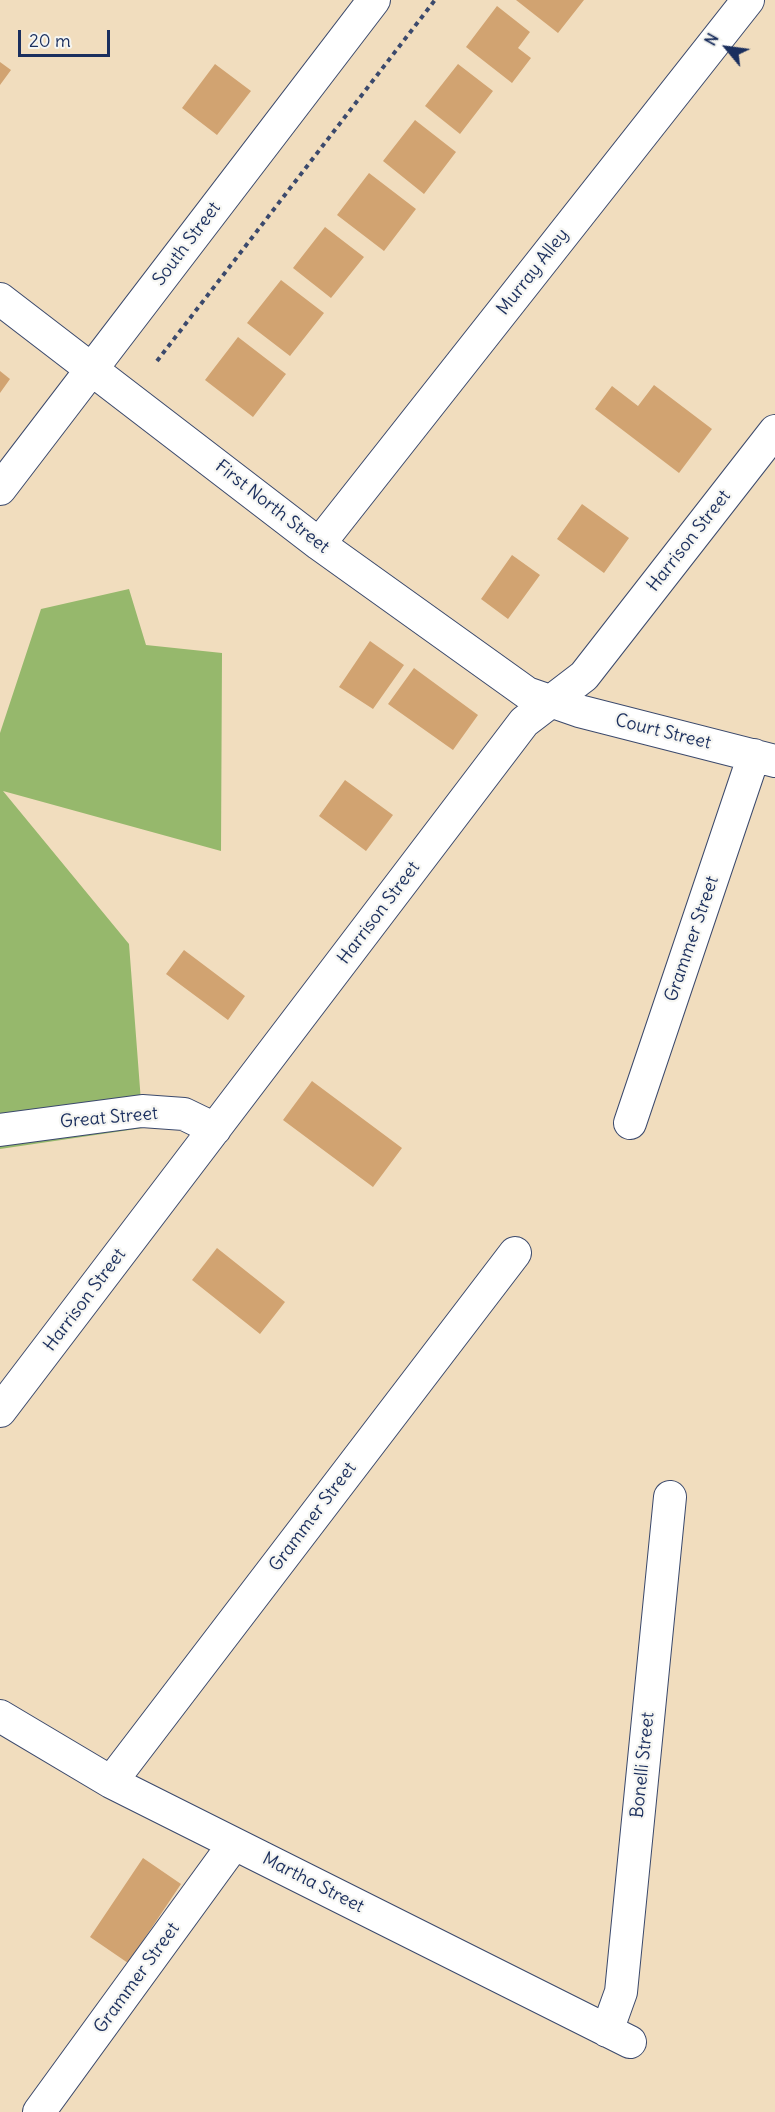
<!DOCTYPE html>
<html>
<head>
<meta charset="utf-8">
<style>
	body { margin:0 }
	#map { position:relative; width:775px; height:2112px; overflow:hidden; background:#f1ddbe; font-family:Delius,sans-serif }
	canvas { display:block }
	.north { position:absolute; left:697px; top:18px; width:60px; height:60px; -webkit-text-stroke:4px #f6f6f2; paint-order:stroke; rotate:299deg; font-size:16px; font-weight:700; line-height:24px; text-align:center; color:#1b2f5e }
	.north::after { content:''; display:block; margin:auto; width:21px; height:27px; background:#1b2f5e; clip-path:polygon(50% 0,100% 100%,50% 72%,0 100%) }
	.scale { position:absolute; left:18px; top:30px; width:92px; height:27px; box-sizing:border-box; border:3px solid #1b2f5e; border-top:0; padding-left:8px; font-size:18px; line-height:21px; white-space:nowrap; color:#1b2f5e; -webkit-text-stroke:4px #f6f6f2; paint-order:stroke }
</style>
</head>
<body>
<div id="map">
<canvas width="775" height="2112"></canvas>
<div class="north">N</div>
<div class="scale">20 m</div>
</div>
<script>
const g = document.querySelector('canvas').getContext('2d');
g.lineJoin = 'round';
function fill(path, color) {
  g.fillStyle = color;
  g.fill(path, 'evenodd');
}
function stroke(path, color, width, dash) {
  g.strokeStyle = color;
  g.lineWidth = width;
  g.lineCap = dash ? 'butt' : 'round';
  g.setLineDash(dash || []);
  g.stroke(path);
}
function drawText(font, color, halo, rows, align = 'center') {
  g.font = font + ' Delius,sans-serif';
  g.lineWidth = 4.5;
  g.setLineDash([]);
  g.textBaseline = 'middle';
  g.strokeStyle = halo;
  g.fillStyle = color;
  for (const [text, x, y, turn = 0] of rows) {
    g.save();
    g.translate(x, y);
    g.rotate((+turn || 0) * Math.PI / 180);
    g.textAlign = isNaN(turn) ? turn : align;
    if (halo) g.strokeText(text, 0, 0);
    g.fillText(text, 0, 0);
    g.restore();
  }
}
const forest = new Path2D(`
	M129,589L146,645L222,653L221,851L3,791L129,944L143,1128L0,1149V733L41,609Z`);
const building = new Path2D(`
	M516,0H584L558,33Z
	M497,6L530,32L518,48L531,58L512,83L466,47Z
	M0,62L11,70L0,85Z
	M215,64L251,91L217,135L182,108Z
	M458,64L493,91L460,134L425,106Z
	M415,120L456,152L424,194L383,161Z
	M369,173L416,209L384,251L337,215Z
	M325,227L364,257L331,298L293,268Z
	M281,280L324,313L290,356L247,323Z
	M238,337L286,374L253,417L205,380Z
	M0,371L10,379L0,393Z
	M654,385L712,429L679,473L595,409L612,386L638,406Z
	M582,504L629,538L604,573L557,539Z
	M512,555L540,575L508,619L481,599Z
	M370,641L404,665L373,709L339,687Z
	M414,668L478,715L453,750L388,704Z
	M345,780L393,815L366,851L319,816Z
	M184,950L245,996L228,1020L166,974Z
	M312,1081L402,1148L373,1187L283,1120Z
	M217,1248L285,1302L260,1334L192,1280Z
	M143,1858L181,1884L128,1963L90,1937Z`);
const path = new Path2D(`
	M157,361L435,0`);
const minor = new Path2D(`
	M0,299L319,544L527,693L579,711L775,761
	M0,489L374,0
	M319,544L748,0
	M630,1123L754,755
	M0,1130L142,1111L184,1114L215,1129
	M0,1411L524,722L584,676L775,431
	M0,1716L111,1782L630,2042
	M111,1782L515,1253
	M607,2031L621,1992L670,1497
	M39,2112L234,1844`);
const streetNames = [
	["South Street",187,244,-53],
	["Murray Alley",533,272,-52],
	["First North Street",272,507,38],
	["Harrison Street",689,541,-52],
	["Court Street",663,732,14],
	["Harrison Street",379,913,-53],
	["Grammer Street",692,939,-71],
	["Great Street",109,1118,-5],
	["Harrison Street",85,1300,-53],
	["Grammer Street",313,1517,-53],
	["Bonelli Street",643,1765,-84],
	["Martha Street",313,1883,27],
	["Grammer Street",137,1978,-54]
];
fill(forest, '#96b86c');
fill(building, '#d1a371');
stroke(minor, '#3b496c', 34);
stroke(path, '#3b496c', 4, [4.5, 4.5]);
stroke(minor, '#fff', 32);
drawText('18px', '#1b2f5e', '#f6f6f2', streetNames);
</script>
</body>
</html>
